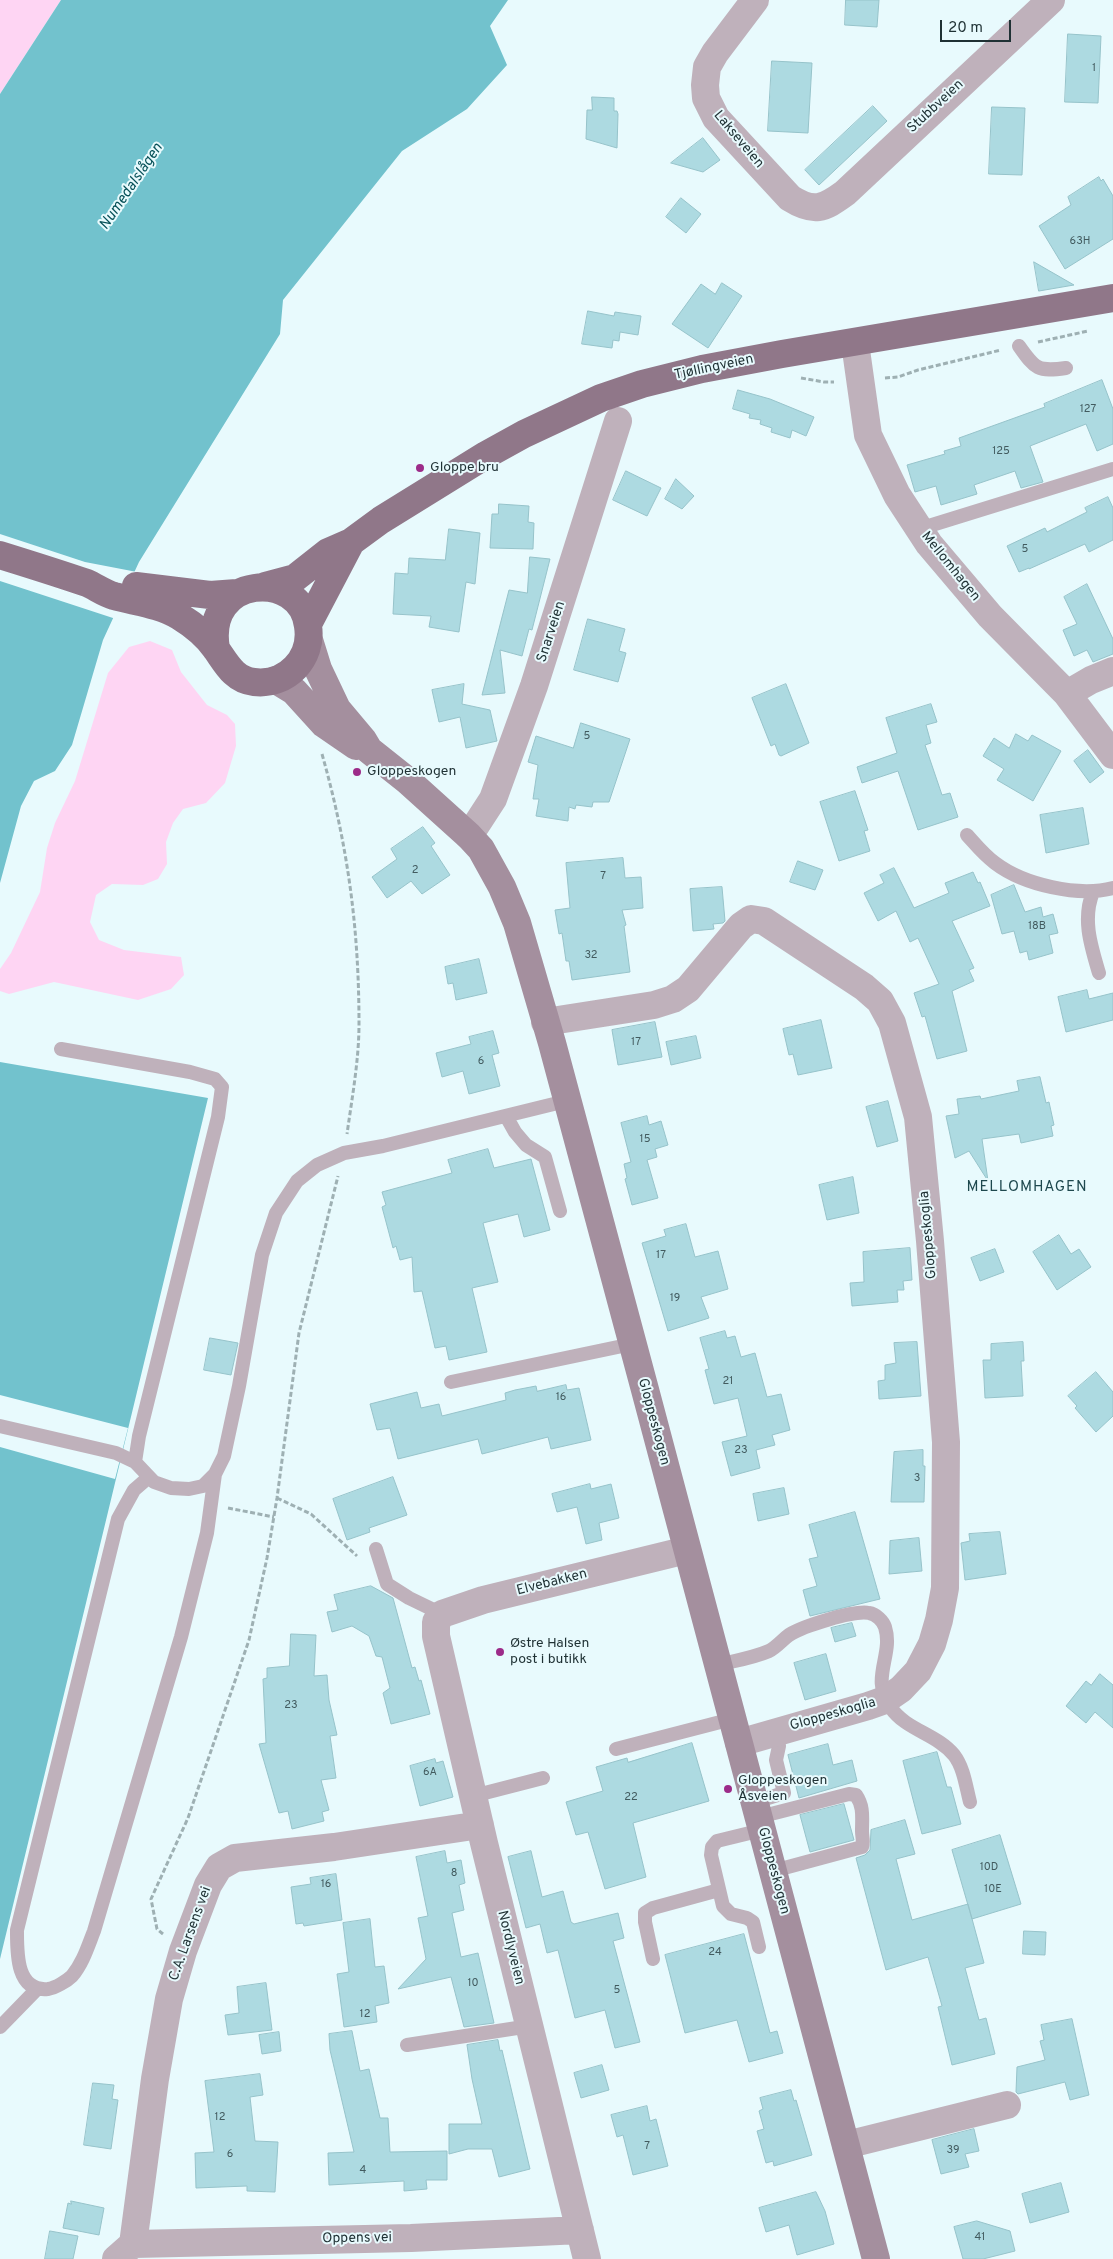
<!DOCTYPE html>
<html>
<head>
<meta charset="utf-8">
<style>
	body { margin:0 }
	#map { position:relative; width:1113px; height:2259px; overflow:hidden; background:#e8fafd; font-family:Overpass,sans-serif }
	canvas { display:block }
	.scale { position:absolute; left:940px; top:20px; width:71px; height:22px; box-sizing:border-box; border:2px solid #1f3134; border-top:0; padding-left:6px; font-size:15px; line-height:18px; white-space:nowrap; color:#1f3134; -webkit-text-stroke:4px #e8fafd; paint-order:stroke }
</style>
</head>
<body>
<div id="map">
<canvas width="1113" height="2259"></canvas>
<div class="scale">20 m</div>
</div>
<script>
const g = document.querySelector('canvas').getContext('2d');
g.lineJoin = 'round';
function fill(path, color) {
  g.fillStyle = color;
  g.fill(path, 'evenodd');
}
function stroke(path, color, width, dash) {
  g.strokeStyle = color;
  g.lineWidth = width;
  g.lineCap = dash ? 'butt' : 'round';
  g.setLineDash(dash || []);
  g.stroke(path);
}
function drawText(font, color, halo, rows, align = 'center') {
  g.font = font + ' Overpass,sans-serif';
  g.lineWidth = 4;
  g.setLineDash([]);
  g.textBaseline = 'middle';
  g.strokeStyle = halo;
  g.fillStyle = color;
  for (const [text, x, y, turn = 0] of rows) {
    g.save();
    g.translate(x, y);
    g.rotate((+turn || 0) * Math.PI / 180);
    g.textAlign = isNaN(turn) ? turn : align;
    if (halo) g.strokeText(text, 0, 0);
    g.fillText(text, 0, 0);
    g.restore();
  }
}
const green = new Path2D(`
	M0,0H61L0,94Z
	M150,641L172,650L181,672L207,705L227,715L235,724L236,746L225,783L206,803L183,809L173,823L166,842L167,864L158,879L143,885L112,884L96,895L90,922L99,940L124,950L181,957L184,975L171,989L138,1000L54,982L9,994L0,991V969L11,953L40,892L47,848L55,823L75,781L108,673L129,647Z`);
const water = new Path2D(`
	M61,0H508L490,26L507,65L467,109L402,151L283,300L280,334L139,562L103,640L72,745L55,771L34,781L21,806L0,883V94Z
	M0,1062L208,1098L0,1959Z`);
const pier = new Path2D(`
	M0,534L85,562L137,572L116,619L0,581Z
	M0,1395L128,1428L115,1479L0,1447Z`);
const building = new Path2D(`
	M846,0H879L877,27L845,25Z
	M1068,34L1101,36L1098,103L1065,102Z
	M772,61L812,63L808,133L768,131Z
	M592,97L614,98V111H617L618,114L617,148L586,139L587,110H592Z
	M873,106L887,121L819,185L805,170Z
	M992,107L1025,108L1022,175L989,174Z
	M703,138L720,160L703,172L671,163Z
	M1099,177L1101,181L1103,179L1113,196V239L1065,269L1039,226L1071,205L1068,197Z
	M681,198L701,214L686,233L666,217Z
	M1034,262L1074,285L1039,291Z
	M722,283L742,296L708,348L672,324L701,284L715,294Z
	M588,311L614,316L615,312L641,316L638,335L620,332L619,341L613,340L612,348L582,344Z
	M1102,380L1113,409V444L1097,451L1086,424L1030,446L1043,482L1021,488L1015,471L974,485L977,494L941,505L936,486L915,492L907,465L945,454L944,451L961,446L959,438L1045,407L1044,404Z
	M738,390L770,399L814,417L806,436L792,430L790,438L771,432L772,428L760,424L761,420L749,418L750,414L733,409Z
	M626,471L661,488L647,516L613,500Z
	M676,479L694,496L682,509L665,499Z
	M1108,497L1113,508V540L1089,552L1085,544L1029,569V568L1019,572L1007,546L1045,528L1047,532L1087,512L1085,508Z
	M499,504L529,506L528,522L534,523L533,549L490,548L492,514H498Z
	M449,529L480,533L475,584L466,582L459,632L429,627L431,616L393,614L395,573L408,574L409,558L445,560Z
	M530,557L550,559L532,630L529,629L522,656L500,650L505,693L482,695L509,590L527,593Z
	M1087,584L1113,639V654L1093,662L1087,650L1074,656L1063,630L1077,624L1064,597Z
	M588,619L625,629L619,651L626,653L618,682L574,670Z
	M464,684L462,704L490,710L497,741L466,748L460,717L439,722L432,690Z
	M786,684L809,743L781,756L779,755L775,744L771,746L752,698Z
	M931,704L937,722L926,725L931,743L925,745L942,795L950,793L958,817L918,830L898,771L862,783L857,767L897,753L886,718Z
	M581,723L630,739L609,802H593L592,807L576,805L575,809L569,807L568,821L536,816L539,799H533L538,765L528,762L536,736L573,748Z
	M1016,734L1028,741L1032,735L1061,751L1033,801L997,780L1004,769L983,756L994,738L1009,748Z
	M1088,750L1104,772L1090,783L1074,761Z
	M855,791L868,830L864,831L870,851L839,861L820,802Z
	M1083,808L1089,844L1046,853L1040,815Z
	M423,827L435,843L431,846L450,875L422,894L411,881L387,898L372,877L397,859L391,849Z
	M623,858L625,878L641,877L643,908L622,910L626,925L624,926L630,972L572,980L569,961H566L562,933L559,934L555,910L570,908L566,863Z
	M798,861L823,870L815,890L790,882Z
	M894,868L914,908L949,893L945,883L973,872L978,883L980,882L990,906L952,921L974,968L969,970L974,981L952,991L967,1051L937,1059L925,1016L922,1017L914,993L939,984L918,938L910,942L896,911L878,921L864,893L884,883L880,875Z
	M1014,885L1025,912L1041,907L1043,917L1053,914L1058,933L1049,935L1053,953L1029,960L1027,951L1020,953L1014,931L1002,934L991,895Z
	M722,887L725,921L723,923L713,924L714,929L693,931L690,889Z
	M479,959L487,993L456,1000L453,983L448,984L445,967Z
	M1087,990L1089,999L1113,993V1020L1066,1032L1058,997Z
	M821,1020L832,1068L798,1075L793,1054L789,1055L783,1029Z
	M655,1022L662,1057L618,1065L612,1030Z
	M493,1031L499,1053L492,1055L500,1086L469,1094L463,1071L442,1077L436,1053L471,1044L469,1037Z
	M696,1036L701,1058L671,1065L666,1042Z
	M1040,1077L1046,1103L1049,1102L1054,1125L1051,1126L1053,1136L1021,1143L1019,1134L982,1139L988,1181L969,1151L955,1158L946,1116L959,1114L957,1099L980,1096L981,1099L1019,1091L1017,1081Z
	M888,1101L898,1141L877,1147L866,1107Z
	M647,1116L649,1125L661,1121L668,1145L655,1149L657,1157L647,1160L658,1198L632,1205L625,1179L627,1178L624,1164L631,1162L621,1123Z
	M488,1149L494,1168L531,1159L550,1230L524,1237L518,1214L483,1223L498,1282L472,1288L487,1352L449,1360L446,1346L435,1348L422,1291L414,1292L412,1257L400,1260L396,1246L393,1248L382,1207L386,1205L382,1192L452,1173L448,1160Z
	M853,1177L859,1213L827,1220L819,1185Z
	M686,1224L695,1257L718,1251L728,1289L701,1297L709,1318L668,1331L642,1243L666,1236L664,1230Z
	M1059,1235L1071,1254L1079,1249L1091,1267L1057,1290L1033,1252Z
	M910,1248L912,1280L903,1281L904,1290H897L898,1302L852,1306L850,1283L864,1282L863,1252Z
	M995,1249L1004,1272L980,1281L971,1258Z
	M725,1331L727,1338L735,1336L741,1357L755,1353L767,1397L781,1394L790,1430L772,1435L775,1445L756,1450L760,1468L731,1476L722,1442L747,1436L738,1398L714,1404L705,1370L709,1369L700,1338Z
	M210,1338L238,1343L231,1375L204,1370Z
	M917,1342L921,1396L879,1399L878,1381L885,1380V1365L896,1363L894,1343Z
	M1023,1342L1024,1361H1021L1023,1396L985,1398L983,1360H991V1344Z
	M1096,1372L1113,1392V1416L1096,1432L1075,1408L1077,1406L1068,1396Z
	M566,1385L567,1390L579,1388L591,1440L551,1449L548,1437L482,1454L478,1439L398,1459L390,1428L377,1430L370,1404L417,1392L421,1408L439,1404L442,1416L506,1400L505,1393L515,1390L536,1386L537,1391Z
	M923,1450V1466H925L924,1502H891L894,1452Z
	M393,1477L407,1515L369,1528L370,1532L347,1540L333,1499Z
	M590,1484L591,1489L611,1484L619,1518L599,1523L602,1540L586,1544L577,1507L557,1512L552,1494Z
	M784,1488L789,1514L758,1521L753,1494Z
	M855,1512L880,1599L810,1616L803,1590L817,1586L809,1559L818,1557L809,1525Z
	M1000,1532L1006,1574L965,1580L961,1543L970,1541L969,1534Z
	M919,1538L922,1571L889,1574L890,1541Z
	M371,1586L393,1598L412,1668L415,1667L419,1681L421,1680L430,1714L391,1724L383,1693L390,1688L382,1657L376,1656L369,1636L352,1626L332,1632L327,1612L338,1610L334,1595Z
	M852,1623L856,1636L835,1642L831,1628Z
	M291,1634L316,1635L314,1676L327,1675L329,1700L337,1735L330,1736L336,1778L321,1780L329,1810L322,1812L324,1821L292,1829L288,1811L279,1813L259,1744L266,1743L263,1679L267,1678V1668L289,1666Z
	M826,1654L836,1691L805,1700L794,1663Z
	M1100,1674L1113,1685V1728L1095,1712L1086,1723L1066,1706L1086,1681L1091,1685Z
	M692,1743L709,1801L633,1823L646,1877L605,1889L588,1832L576,1835L566,1802L603,1791L596,1767L627,1758L628,1762Z
	M828,1744L833,1765L852,1760L857,1781L799,1798L788,1755Z
	M937,1752L947,1787H951L961,1824L922,1834L903,1761Z
	M435,1759L436,1763L443,1761L453,1797L420,1806L410,1766Z
	M844,1804L854,1840L810,1852L800,1815Z
	M905,1820L915,1854L896,1859L912,1920L968,1904L984,1963L965,1968L979,2020L986,2018L995,2054L952,2065L938,2007L942,2006L928,1957L886,1970L856,1858L865,1855L870,1850L871,1830Z
	M1000,1835L1021,1904L972,1919L952,1850Z
	M445,1851L447,1863L461,1860L465,1883L459,1885L464,1910L452,1913L461,1957L478,1953L494,2023L464,2027L451,1977L398,1989L426,1959L418,1918L428,1916L416,1857Z
	M531,1851L542,1897L563,1891L571,1922L574,1924L618,1913L624,1938L613,1941L640,2042L615,2048L605,2010L575,2018L558,1950L547,1953L540,1924L526,1928L508,1857Z
	M336,1874L342,1920L304,1926L303,1923L296,1924L291,1887L311,1884L310,1878Z
	M370,1919L375,1967L384,1966L389,2003L375,2006L377,2022L344,2027L337,1974L349,1972L343,1923Z
	M1024,1931L1046,1932L1045,1955L1023,1954Z
	M744,1934L770,2033L777,2031L783,2053L749,2062L737,2020L685,2033L665,1955Z
	M266,1983L272,2030L228,2035L225,2015L239,2013L237,1987Z
	M1072,2019L1089,2095L1070,2100L1065,2082L1018,2094L1016,2092L1017,2067L1045,2060L1040,2041L1044,2040L1041,2025Z
	M352,2031L360,2071L369,2069L380,2118H388L390,2152L447,2151V2180H426L427,2189L404,2191V2181L329,2185L328,2153L354,2152L330,2050L329,2034Z
	M279,2032L281,2051L262,2054L259,2035Z
	M498,2040L500,2051L502,2050L530,2169L499,2177L492,2149H468L449,2154V2124H482L472,2079L467,2045Z
	M602,2065L609,2090L581,2098L574,2073Z
	M260,2074L263,2095L250,2097L255,2141L278,2142L275,2192L247,2191V2186L196,2188L195,2153L214,2152L205,2081Z
	M93,2083L114,2085L112,2099L118,2100L111,2149L84,2145Z
	M791,2090L794,2101L796,2100L812,2155L774,2166L773,2161L766,2163L757,2131L764,2129L759,2111L763,2109L760,2098Z
	M647,2106L650,2121L656,2119L668,2166L633,2175L623,2135L617,2137L611,2115Z
	M974,2129L979,2151L965,2154L969,2167L941,2174L932,2140Z
	M1061,2183L1069,2212L1030,2223L1022,2194Z
	M816,2192L825,2211L834,2244L797,2255L789,2225L766,2232L759,2208Z
	M71,2201L104,2208L99,2235L63,2228L68,2203L71,2204Z
	M977,2221L1010,2231L1015,2251L983,2259H963L954,2227Z
	M50,2231L78,2236L73,2259H45Z`);
const path = new Path2D(`
	M1038,342L1088,331
	M801,378L824,382H834
	M885,378L898,377L918,370L1001,350
	M322,754C348,846 359,929 359,1024C359,1060 352,1098 347,1134
	M277,1498L311,1514L357,1556
	M228,1508L274,1517
	M163,1934L157,1929L151,1899L188,1818L249,1640L267,1558L277,1498L299,1333L338,1176`);
const service = new Path2D(`
	M1019,346C1035,369 1038,372 1066,368
	M919,529L1113,469
	M967,835C976,845 984,855 995,863C1024,885 1078,897 1113,888
	M1093,892C1082,919 1091,946 1099,973
	M61,1049L190,1072L215,1079L222,1087L218,1117L139,1436L135,1462
	M506,1116L515,1132L526,1145L545,1157L560,1211
	M451,1382L632,1344
	M0,1426L116,1453L135,1462L154,1482L171,1488L189,1489L203,1486L215,1474L224,1456L239,1386L262,1255L276,1213L297,1181L317,1165L344,1153L383,1146L566,1101
	M149,1477L134,1490L118,1519L17,1930C17,1953 16,1992 48,1989C55,1988 67,1981 72,1976C83,1963 88,1946 94,1931L181,1637L207,1533L215,1474
	M376,1549L387,1584L409,1598L442,1614
	M717,1665C734,1661 753,1658 769,1651C777,1647 782,1640 789,1635C803,1626 854,1610 869,1613C876,1614 883,1621 885,1627C894,1656 869,1678 891,1708C906,1730 937,1734 954,1755C964,1768 966,1787 970,1802
	M616,1749L732,1719
	M473,1796L543,1778
	M755,1802L784,1793L776,1760L779,1746L775,1732
	M759,1817L849,1794L856,1795C864,1807 862,1817 862,1831C862,1838 864,1841 862,1847L773,1871
	M759,1947L753,1922L747,1918L731,1914L723,1906L711,1855L712,1847L717,1841L762,1830
	M653,1959L645,1922V1913L653,1908L719,1890
	M0,2027L37,1989
	M407,2045L530,2026`);
const minor = new Path2D(`
	M755,0L715,53L707,67L705,85L706,98L716,118L790,198C814,213 823,209 845,193L1051,0
	M855,343L868,435L897,495L929,544L990,616L1067,694L1113,755
	M1067,694L1091,680L1113,671
	M469,836L493,799L534,686L618,421
	M545,1022L654,1005L673,999L688,989L741,926L751,919L764,921L864,987L880,1001L892,1023L918,1117L930,1241L946,1442L945,1588L939,1620L932,1644L918,1671L901,1689L885,1700L868,1706L739,1743
	M846,2145L1007,2105
	M133,2244L411,2238L580,2230
	M116,2259L133,2244L155,2079L169,1999L183,1951L208,1885L219,1867L235,1858L334,1847L480,1825
	M587,2259L484,1843L436,1636V1622L442,1614L483,1600L687,1550`);
const secondary = new Path2D(`
	M309,640L318,669L337,709L363,740L369,750L408,781L469,836L481,849L502,887L517,923L552,1043L644,1386L876,2259
	M276,680L294,691L324,724L356,746`);
const primary = new Path2D(`
	M0,555C29,564 58,573 87,583C96,587 104,593 114,596C136,602 159,604 179,616C192,624 207,636 216,649C226,663 234,680 254,682C287,686 313,658 308,626C301,569 203,574 216,649
	M136,586L210,595L237,593
	M265,586L295,578L328,552L351,542L381,520L486,455L524,434L601,398L642,384L702,369L782,354L1113,298
	M308,624L351,542`);
const markers = [
	[420,468,5,"#9c2b89"],
	[357,772,5,"#9c2b89"],
	[500,1652,5,"#9c2b89"],
	[728,1789,5,"#9c2b89"]
];
const numberNames = [
	["1",1094,69],
	["63H",1080,242],
	["127",1088,410],
	["125",1001,452],
	["5",1025,550],
	["5",587,737],
	["2",415,871],
	["7",603,877],
	["18B",1037,927],
	["32",591,956],
	["17",636,1043],
	["6",481,1062],
	["15",645,1140],
	["17",661,1256],
	["19",675,1299],
	["21",728,1382],
	["16",561,1398],
	["23",741,1451],
	["3",917,1479],
	["23",291,1706],
	["6A",430,1773],
	["22",631,1798],
	["10D",989,1868],
	["8",454,1874],
	["16",326,1885],
	["10E",993,1890],
	["24",715,1953],
	["10",473,1984],
	["5",617,1991],
	["12",365,2015],
	["12",220,2118],
	["7",647,2147],
	["39",953,2151],
	["6",230,2155],
	["4",363,2171],
	["41",980,2238]
];
const streetNames = [
	["Stubbveien",936,107,-43],
	["Lakseveien",738,140,50],
	["Tjøllingveien",714,368,-12],
	["Mellomhagen",950,567,51],
	["Snarveien",552,632,-72],
	["Gloppeskoglia",929,1235,-95],
	["Gloppeskogen",653,1422,75],
	["Elvebakken",552,1583,-14],
	["Gloppeskoglia",833,1715,-16],
	["Gloppeskogen",773,1871,75],
	["C.A. Larsens vei",191,1934,-70],
	["Nordlyveien",510,1948,76],
	["Oppens vei",357,2239,-1]
];
const poiNames = [
	["Gloppe bru",430,468],
	["Gloppeskogen",367,772],
	["Østre Halsen",510,1644],
	["post i butikk",510,1660],
	["Gloppeskogen",738,1781],
	["Åsveien",738,1797]
];
const waterNames = [
	["Numedalslågen",132,187,-56]
];
const neighbourhoodNames = [
	["MELLOMHAGEN",1027,1188]
];
fill(green, '#fed5f3');
fill(water, '#72c2cd');
fill(pier, '#e8fafd');
fill(building, '#addae1');
stroke(building, '#96c3ca', 1);
stroke(path, '#9eb0b3', 3, [5, 2.5]);
stroke(service, '#bfb1bb', 14);
stroke(minor, '#bfb1bb', 28);
stroke(secondary, '#a48f9e', 28);
stroke(primary, '#907789', 28);
for (const [x, y, r, color] of markers) {
  const dot = new Path2D();
  dot.arc(x, y, r, 0, 2 * Math.PI);
  g.fillStyle = color;
  g.fill(dot);
  stroke(dot, '#e8fafd', 2);
}
drawText('11px', '#425b5f', null, numberNames);
drawText('14px', '#1f3134', '#e8fafd', streetNames);
drawText('14px', '#1f3134', '#e8fafd', poiNames, 'left');
drawText('italic 15px', '#075159', '#e8fafd', waterNames);
g.letterSpacing = '1px';
drawText('15px', '#1e484e', '#e8fafd', neighbourhoodNames);
g.letterSpacing = '0px';
</script>
</body>
</html>
